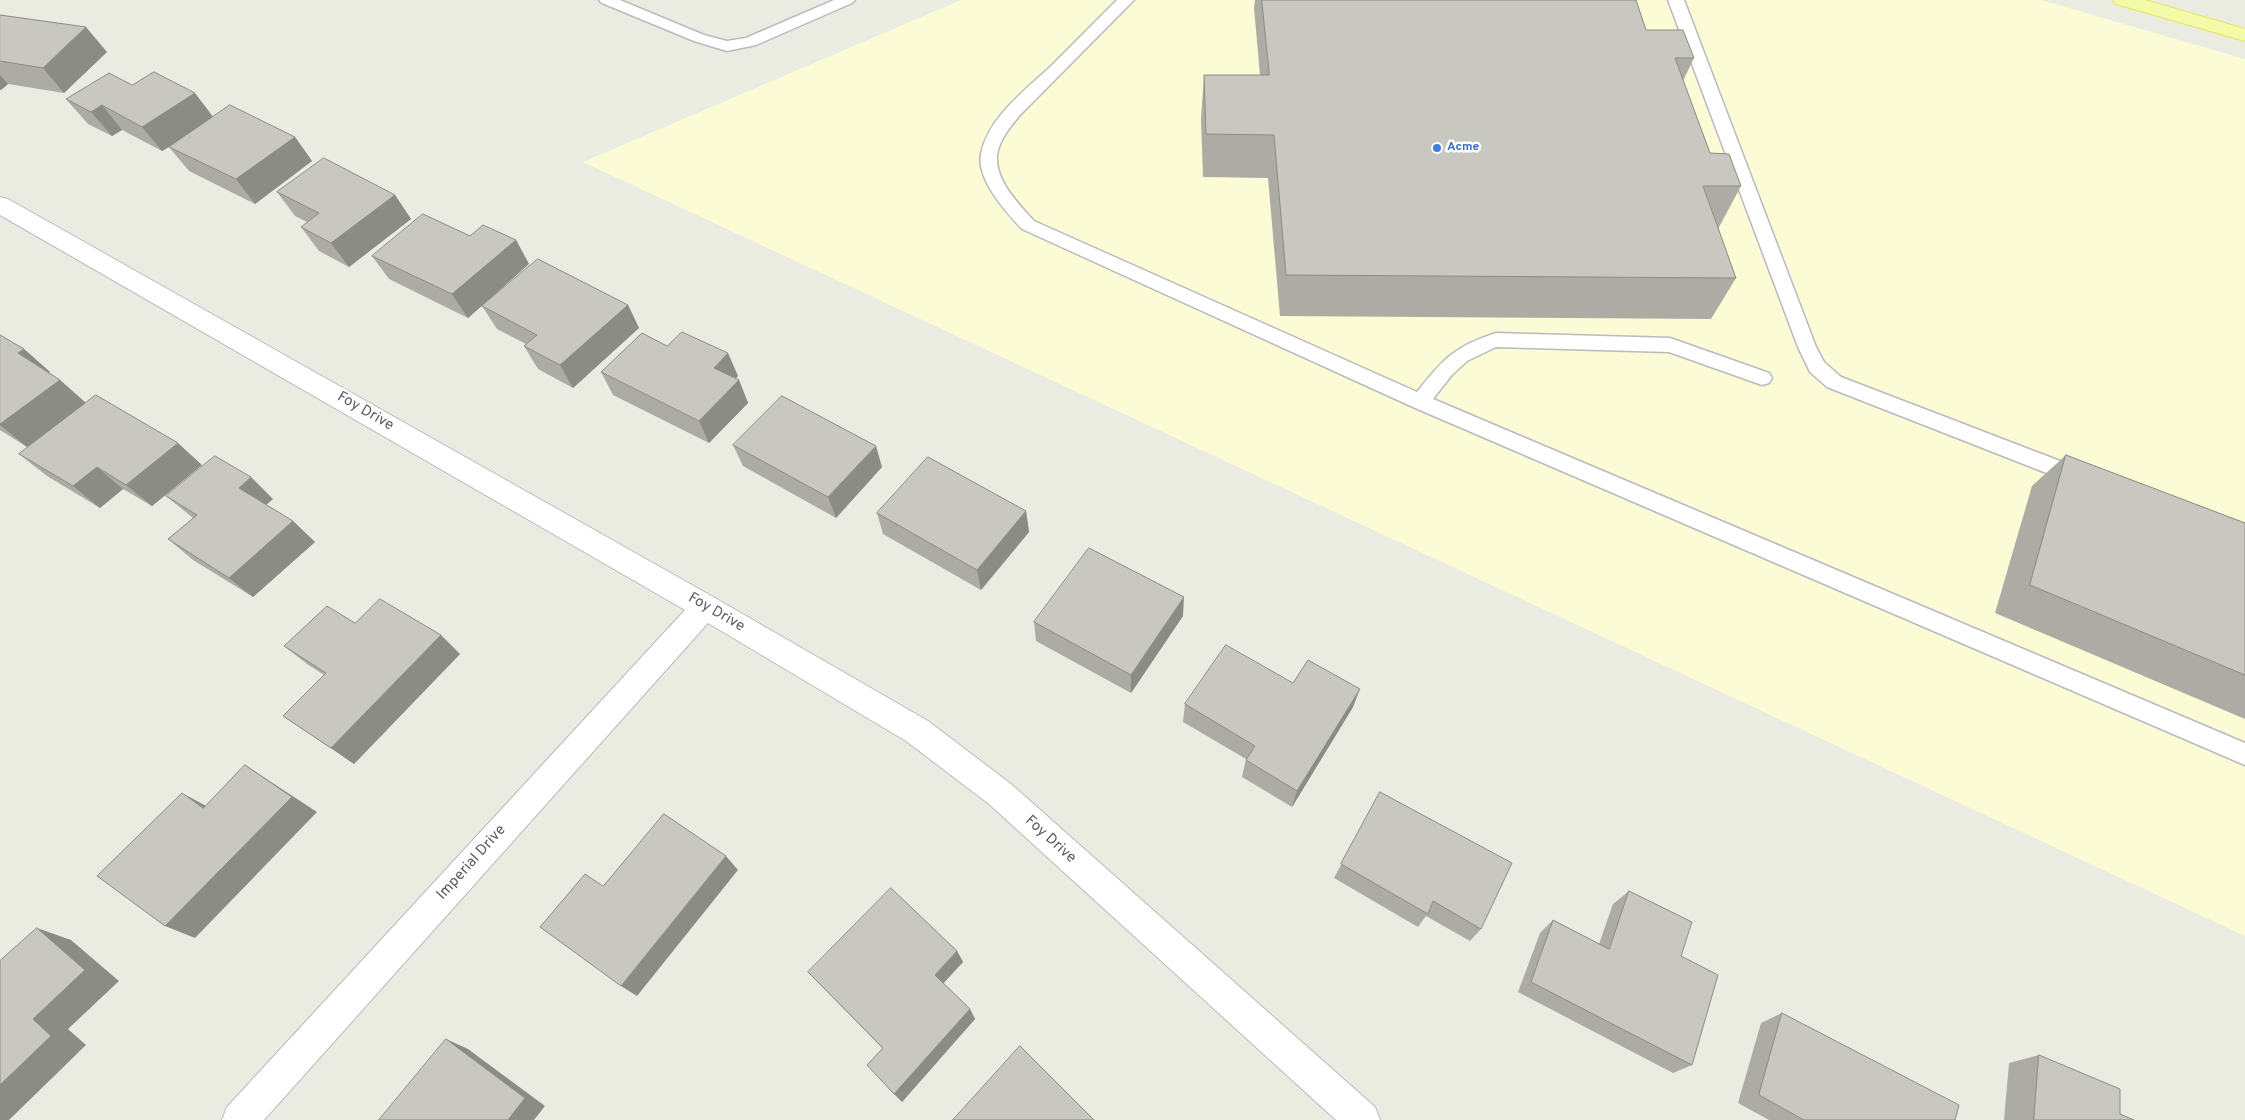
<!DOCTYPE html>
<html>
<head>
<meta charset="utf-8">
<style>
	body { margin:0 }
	canvas { display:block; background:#ebece1 }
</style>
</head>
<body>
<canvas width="2245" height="1120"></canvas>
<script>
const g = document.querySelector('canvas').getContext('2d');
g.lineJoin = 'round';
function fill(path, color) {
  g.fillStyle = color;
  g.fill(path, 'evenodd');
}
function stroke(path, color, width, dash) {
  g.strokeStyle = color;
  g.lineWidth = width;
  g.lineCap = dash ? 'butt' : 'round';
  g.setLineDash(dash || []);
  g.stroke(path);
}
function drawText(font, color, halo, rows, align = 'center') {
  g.font = font + ' Overpass,sans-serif';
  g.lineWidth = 5;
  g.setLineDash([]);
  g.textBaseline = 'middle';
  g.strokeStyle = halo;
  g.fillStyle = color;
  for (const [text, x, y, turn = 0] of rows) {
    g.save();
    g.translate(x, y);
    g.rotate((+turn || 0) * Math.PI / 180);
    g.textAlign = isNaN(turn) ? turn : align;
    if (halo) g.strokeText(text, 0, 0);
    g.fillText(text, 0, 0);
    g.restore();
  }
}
const commercial = new Path2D(`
	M961,0H2041L2245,59V936L583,162Z`);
const service = new Path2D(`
	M599,0H620L704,35L727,41L746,38L834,0H855L852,3L756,45L727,51L694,41L602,3Z
	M1117,0H1134L1020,115C1011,126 999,140 997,155C995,181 1018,203 1034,221L1417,392C1443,359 1455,346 1496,333L1670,338L1769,373L1772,378L1769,383L1762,385L1669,352L1496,347L1467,361L1451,376L1433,399L2245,743V765L1413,407L1022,229C1006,212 976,179 981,154C988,117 1027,89 1052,65C1074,43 1095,22 1117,0Z
	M1668,0H1684L1816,347L1824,362L1841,377L2086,471L2089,477L2086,483L2079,485L2072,483L1827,387L1810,372L1798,347Z`);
const minor = new Path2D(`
	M0,197L8,199L715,598L928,721L1011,784L1375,1107L1380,1120H1336L989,804L906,741L708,623L264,1120H222L227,1107L685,610L0,215Z`);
const primary = new Path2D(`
	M2113,0H2145L2245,29V41L2116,4Z`);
const wall = new Path2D(`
	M1255,0H1636L1646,30L1694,58L1683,81L1710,153L1741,186L1718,229L1736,278L1711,319L1280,316L1268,178L1203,177L1201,119L1204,75H1260L1254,8Z
	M0,15L107,52L64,93L8,84L1,90H0Z
	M132,85L213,117L295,137L312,161L255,204L189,171L169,147L162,151L122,130L112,136L88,124L66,99Z
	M277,192L395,195L411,219L349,267L319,251L301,227L307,222L295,216Z
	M470,236L516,240L529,264L468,318L389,279L372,256Z
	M628,305L639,328L573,388L538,369L524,346L526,344L497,329L482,306Z
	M0,335L24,349L50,372L49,373L60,380L86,403L27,447L0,430Z
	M667,346L738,376L735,379L739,380L748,403L709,443L613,395L601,372Z
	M733,445L882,467L836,518L743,466Z
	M19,454L202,465L152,506L123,489L100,508L47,476Z
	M2066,455L2245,523V719L1995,613L2032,486Z
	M166,496L273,499L266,505L293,521L315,542L253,597L193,560L168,539L193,518Z
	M1026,511L1029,532L981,590L883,534L877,513Z
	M1183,616L1131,693L1036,641L1034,622Z
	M355,623L460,654L354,764L283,716L324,675L307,664L284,646Z
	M1293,683L1353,707L1292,807L1242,777L1246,759L1183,722L1185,704Z
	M1380,792L1481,929L1470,941L1426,916L1418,927L1334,878Z
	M1629,891L1681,956L1692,1065L1673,1073L1518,992L1540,933L1553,920L1599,944L1613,904Z
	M957,951L963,962L943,983L970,1009L975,1019L902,1102L882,1048L808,972Z
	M1782,1013L1955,1120H1769L1738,1103L1761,1023Z
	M2039,1055L2120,1114L2134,1120H2004L2009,1063Z`);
const shadedWall = new Path2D(`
	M86,27L107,52L64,93L43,68Z
	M0,75L8,84L1,90L0,89Z
	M195,93L214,118L162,151L142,127Z
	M102,105L122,130L112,136L91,112Z
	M295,137L312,161L255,204L236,179Z
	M395,195L411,219L349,267L331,243Z
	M516,240L529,264L468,318L452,294Z
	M628,305L639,328L573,388L560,365Z
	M24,349L50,372L44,376L18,353Z
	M728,353L738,376L724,391L714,368Z
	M60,380L86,403L27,447L0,425V424Z
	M739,380L748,403L709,443L699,421Z
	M178,443L202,465L152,506L126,485Z
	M876,446L882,467L836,518L828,497Z
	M97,467L123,489L100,508L73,486Z
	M251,477L273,499L261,509L239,488Z
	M1026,511L1029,532L981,590L977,570Z
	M293,521L315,542L253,597L229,578Z
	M1184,597L1183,616L1131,693V675Z
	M441,635L460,654L354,764L331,748Z
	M1360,689L1353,707L1292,807L1297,791Z
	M245,765L317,812L195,938L165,926Z
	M182,793L210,808H203Z
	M726,856L738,870L637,996L621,986Z
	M37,928L71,940L119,981L68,1029L86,1045L9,1120H0V1085L33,1019Z
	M957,951L963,962L941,986L935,975Z
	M970,1009L975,1019L902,1102L894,1094Z
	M446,1039L468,1049L545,1106L534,1120H508Z`);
const building = new Path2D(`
	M1262,0H1636L1646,30H1683L1694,58H1675L1710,153L1729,154L1741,186H1703L1736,278L1286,275L1274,135L1206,134L1204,75H1269Z
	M0,15L86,27L43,68L0,61Z
	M154,72L195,93L142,127L102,105L91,112L66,99L109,73L132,85Z
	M230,105L295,137L236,179L169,147Z
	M324,158L395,195L331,243L301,227L319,213L277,192Z
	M423,214L470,236L483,225L516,240L452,294L372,256Z
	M538,259L628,305L560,365L524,346L537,335L482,306Z
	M682,332L728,353L714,368L739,380L699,421L601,372L642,333L667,346Z
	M0,335L24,349L18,353L60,380L0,424Z
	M96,395L178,443L126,485L97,467L73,486L19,454Z
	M782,396L876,446L828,497L733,445Z
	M2066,455L2245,523V675L2030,585Z
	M215,456L251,477L239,488L293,521L229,578L168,539L197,515L166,496Z
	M928,457L1026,511L977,570L877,513Z
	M1089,548L1184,597L1131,675L1034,622Z
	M380,599L441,635L331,748L283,716L326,673L284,646L327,606L355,623Z
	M1226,645L1293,683L1308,660L1360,689L1297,791L1246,760L1255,746L1185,704Z
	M245,765L292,797L165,926L97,876L182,793L203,808Z
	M1380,792L1512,863L1481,929L1433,901L1428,914L1341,864Z
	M664,814L726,856L621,986L540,927L585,874L603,886Z
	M891,888L957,951L935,975L970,1009L894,1094L867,1065L883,1048L808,972Z
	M1629,891L1692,922L1681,956L1718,975L1692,1065L1531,982L1553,920L1609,949Z
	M37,928L85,970L33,1019L51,1036L0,1085V961Z
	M1782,1013L1959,1105L1955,1120H1804L1759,1095Z
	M446,1039L525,1098L508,1120H379Z
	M1020,1046L1094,1120H953Z
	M2039,1055L2120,1089V1114L2134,1120H2034Z`);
const markers = [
	[1437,148,5,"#3f7fe0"]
];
const farShopnames = [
	["Acme",1447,148]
];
const streetNames = [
	["Foy Drive",365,412,30],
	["Foy Drive",716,613,30],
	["Foy Drive",1050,840,42],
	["Imperial Drive",472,863,-48]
];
fill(commercial, '#fbfbd6');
stroke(service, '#b9b9bf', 3);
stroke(minor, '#b9b9bf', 2);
stroke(primary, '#e8e35d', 2);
fill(service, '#fff');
fill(minor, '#fff');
fill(primary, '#f3faa8');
fill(wall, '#acaca5');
fill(shadedWall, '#8c8c86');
fill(building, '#c8c8c0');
stroke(building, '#8c8c86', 1);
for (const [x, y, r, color] of markers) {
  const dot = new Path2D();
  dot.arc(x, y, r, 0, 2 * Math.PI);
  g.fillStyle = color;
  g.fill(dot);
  stroke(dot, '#fff', 2);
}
drawText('bold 12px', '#366cbe', '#fff', farShopnames, 'left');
drawText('15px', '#595b61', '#fff', streetNames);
</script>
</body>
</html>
